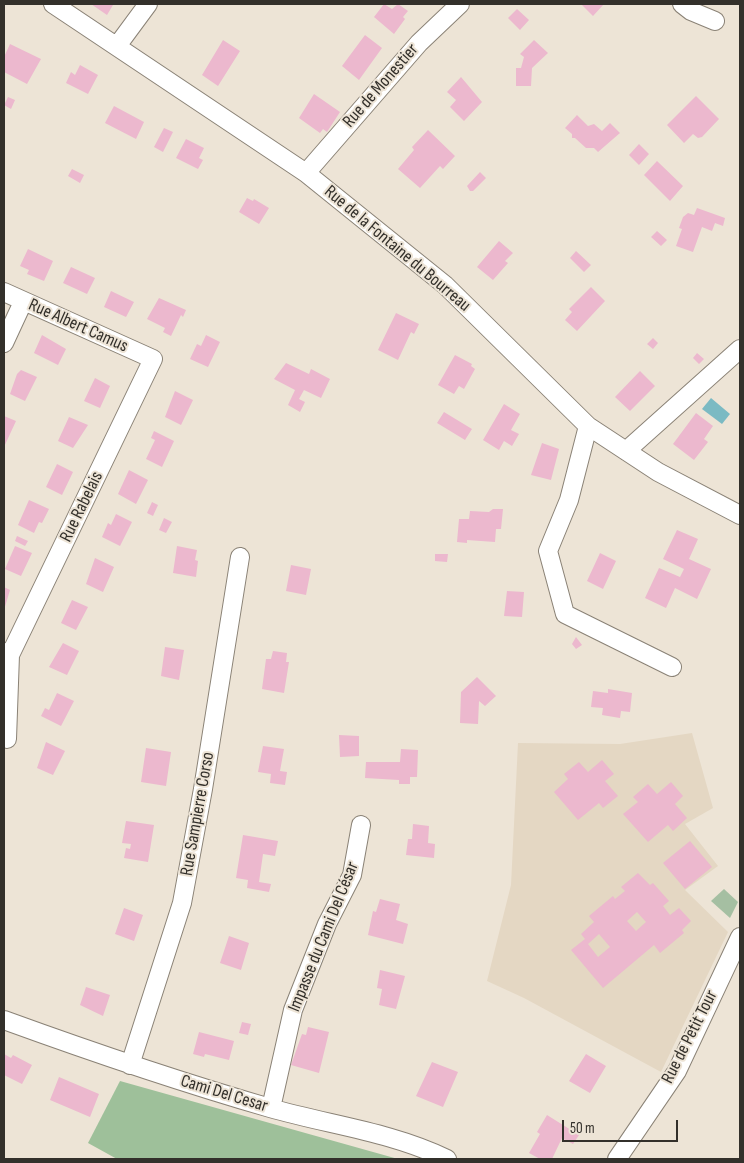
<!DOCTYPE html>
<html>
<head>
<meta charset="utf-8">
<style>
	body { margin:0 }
	#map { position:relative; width:744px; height:1163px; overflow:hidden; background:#ede4d6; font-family:"Sofia Sans Condensed",sans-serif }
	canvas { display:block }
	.frame { position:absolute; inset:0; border:5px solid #33302b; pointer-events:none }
	.scale { position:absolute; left:562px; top:1120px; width:116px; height:22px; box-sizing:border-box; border:2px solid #33302b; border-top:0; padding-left:6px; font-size:15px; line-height:18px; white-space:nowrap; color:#33302b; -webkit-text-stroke:4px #ede4d6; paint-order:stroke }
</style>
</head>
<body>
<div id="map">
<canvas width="744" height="1163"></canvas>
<div class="frame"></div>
<div class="scale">50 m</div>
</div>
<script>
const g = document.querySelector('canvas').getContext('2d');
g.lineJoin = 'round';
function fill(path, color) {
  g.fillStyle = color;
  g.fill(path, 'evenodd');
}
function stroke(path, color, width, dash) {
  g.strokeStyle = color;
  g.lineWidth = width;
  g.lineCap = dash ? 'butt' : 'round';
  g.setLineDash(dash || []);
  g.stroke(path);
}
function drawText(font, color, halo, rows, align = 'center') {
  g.font = font + ' "Sofia Sans Condensed",sans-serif';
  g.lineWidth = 4;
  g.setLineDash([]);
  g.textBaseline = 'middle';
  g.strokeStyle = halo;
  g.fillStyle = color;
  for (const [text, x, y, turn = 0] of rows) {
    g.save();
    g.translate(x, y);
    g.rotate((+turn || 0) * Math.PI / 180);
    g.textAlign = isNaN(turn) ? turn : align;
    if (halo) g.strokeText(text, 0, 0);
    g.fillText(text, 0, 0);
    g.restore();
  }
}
const built = new Path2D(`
	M692,733L713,808L685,824L718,866L685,890L728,932L661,1072L524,998L487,981L511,885L518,743L620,744Z`);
const green = new Path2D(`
	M724,889L738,902L730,918L711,901Z`);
const forest = new Path2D(`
	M120,1081L398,1159H117L88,1143Z`);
const water = new Path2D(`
	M711,398L730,414L722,424L702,409Z`);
const building = new Path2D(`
	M91,4H111L113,5L107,15Z
	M384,4L392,9L398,4L408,11L403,17L405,19L394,34L374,17Z
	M581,4H604L593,16Z
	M517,9L529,20L520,30L508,18Z
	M365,35L382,48L359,80L342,66Z
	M223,40L240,51L218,86L202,75Z
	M534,40L548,53L532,68L531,86H516V68H521L524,57L520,54Z
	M10,44L41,59L27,84L4,72V57Z
	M80,65L98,75L88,94L66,83L71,72L75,75Z
	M461,77L482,102L464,121L450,107L456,100L447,92Z
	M314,94L340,112L327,132L323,129L320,133L299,118Z
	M696,96L719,119L702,137L698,138L693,134L684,143L667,125Z
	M8,97L15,100L11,109L4,105Z
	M114,106L144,122L136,139L105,123Z
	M577,115L588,126L594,124L602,131L610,123L620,133L598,152L594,148H586L575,138H572V134L565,128Z
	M164,128L173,132L163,152L154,147Z
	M428,130L455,156L443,169L440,166L420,188L398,169L414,150L412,147Z
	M186,139L204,148L199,158L203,160L198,169L176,158Z
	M639,144L649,154L639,165L629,155Z
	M657,161L683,186L670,201L644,175Z
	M72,169L84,175L80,183L68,176Z
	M480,172L486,178L473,191H470L467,186Z
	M247,198L253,201L254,199L269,208L259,224L239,212Z
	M697,208L725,218L723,226L715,223L712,231L702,227L693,252L676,246L682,229L679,228L683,217L688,213L694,215Z
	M657,231L667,240L661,246L651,237Z
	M499,241L513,253L505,261L508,263L493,280L477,267Z
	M28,249L53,261L44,281L27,274L29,270L20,266Z
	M576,251L591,265L584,272L570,258Z
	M71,267L95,278L87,294L63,283Z
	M591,287L605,301L577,331L565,320L572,312L569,309Z
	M111,291L134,302L126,317L104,307Z
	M159,298L186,310L183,317L181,315L171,336L163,332L165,328L147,319Z
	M396,313L419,324L414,334L411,332L398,360L378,350Z
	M42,335L66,349L58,365L34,353Z
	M206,335L220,342L208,367L190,359L197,344L201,346Z
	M653,338L658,343L653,349L647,344Z
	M697,353L704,359L699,364L693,358Z
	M455,355L472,364L471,366L475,369L464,389L459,386L454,394L438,385Z
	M286,363L309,374L311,369L330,379L321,398L304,390L299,399L305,402L300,412L288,405L295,390L274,379Z
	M21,370L37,377L25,401L10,394L17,374Z
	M640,371L655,386L630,411L615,397Z
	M95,378L110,386L100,408L84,401Z
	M175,391L193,400L181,425L165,417Z
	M504,404L520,414L511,430L519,434L512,446L504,441L499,450L483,440Z
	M444,412L472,429L465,440L437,423Z
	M696,413L713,426L704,439L708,442L694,460L673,444Z
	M4,416L16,421L4,447Z
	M69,417L88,425L73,448L58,441Z
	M154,431L174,441L162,467L146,459L155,440L151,438Z
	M542,443L559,449L551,480L531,475Z
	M57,464L73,472L62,495L46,487Z
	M129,470L148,480L136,504L118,494Z
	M29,500L49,509L42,523L39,522L34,533L18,525Z
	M152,502L158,505L153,516L147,513Z
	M493,509H503L501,529H496L495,542L467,540V543L457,542L459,519H469L470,511L489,512Z
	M116,514L132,522L120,546L102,537L108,523L111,525Z
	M164,518L172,522L166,533L159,530Z
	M677,530L698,539L689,559L711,569L697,599L675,588L666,608L645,598L659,568L680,577L684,569L663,559Z
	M17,536L28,541L25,546L15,541Z
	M15,546L32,553L21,576L5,569Z
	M177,546L197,550L195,560L198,561L196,577L173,573Z
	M600,553L616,561L603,589L587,581Z
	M435,554H448L447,562L435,561Z
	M95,558L114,567L103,592L86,584Z
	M291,565L311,569L306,595L286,591Z
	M4,587L10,590L4,610Z
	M507,591L524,592L522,617L504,616Z
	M72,600L88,607L76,630L61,623Z
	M576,637L582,645L576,649L572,644Z
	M63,643L79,651L67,675L49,667Z
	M165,647L184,650L179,680L161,676Z
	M273,651L287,653L286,662H289L284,693L262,689L266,659H271Z
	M477,677L496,696L485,706L479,701L478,724L460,723L461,692Z
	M608,689L632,693L630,712L621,711L620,718L602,715L603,708L591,707L593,691L608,693Z
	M57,693L74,701L61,726L41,716L45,708L49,710Z
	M339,735L359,736V756L340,757Z
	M46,742L65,751L53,775L37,768Z
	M263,746L284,749L280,771L287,772L285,785L270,783L271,774L258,772Z
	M146,748L171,752L166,786L141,782Z
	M401,749L418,750L417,777H410V784H399V780L365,778L366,762H400Z
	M602,760L614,774L605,781L618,796L603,808L599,803L578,820L554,792L568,779L564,774L579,762L588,772Z
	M671,782L683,796L675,804L687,818L673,831L668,825L648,842L623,814L638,802L633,797L648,784L657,794Z
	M126,821L154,825L148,862L124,858L126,848L130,849L131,844L122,843Z
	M413,824L429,826L428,843L435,844L434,858L406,855L408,839H412Z
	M243,835L278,841L275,856L263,854L259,882L271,884L269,892L247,888L248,880L236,878Z
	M690,841L712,867L685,889L663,863Z
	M638,873L650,885L653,883L669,901L663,906L670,915L679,908L691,921L682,930L684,933L660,953L654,945L603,988L571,950L585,939L581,934L594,922L589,916L613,896L615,899L625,891L621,887ZM637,912L646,922L636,931L627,921ZM599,934L610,947L598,957L588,944Z
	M380,899L400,904L396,920L408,924L403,944L368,935L373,911L376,912Z
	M124,908L143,915L134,941L115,934Z
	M229,936L249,943L241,970L220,963Z
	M380,970L405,976L396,1009L379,1005L382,989L377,988Z
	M86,987L110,995L103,1016L80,1005Z
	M242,1022L251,1024L248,1035L239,1033Z
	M308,1027L329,1032L319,1073L291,1065L302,1034L306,1035Z
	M199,1032L234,1041L229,1060L205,1054L204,1057L193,1054Z
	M4,1054L11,1058L13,1055L32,1065L22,1084L4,1075Z
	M586,1054L606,1066L590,1093L569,1081Z
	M432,1062L458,1072L443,1107L416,1096Z
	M59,1077L99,1094L90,1117L50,1100Z
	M547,1115L579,1135L573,1144L562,1138L552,1159H540L529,1153L540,1134L537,1132Z`);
const minor = new Path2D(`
	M53,4L306,173L445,285L588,426L658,472L740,515
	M682,4L691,11L715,21
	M117,46L148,4
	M306,173L419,43L460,4
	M4,292L153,359L10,655L4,652
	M4,343L23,302
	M588,426L569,500L548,551L565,614L672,667
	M626,451L740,349
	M7,739L10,655
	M4,1020C92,1052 180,1082 270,1108C329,1125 392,1132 447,1159
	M130,1065L182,903L203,789L240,557
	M271,1108L293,1010L327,924L352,875L361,825
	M617,1159L677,1071L740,937`);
const streetNames = [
	["Rue de Monestier",381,86,-49],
	["Rue de la Fontaine du Bourreau",397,249,40],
	["Rue Albert Camus",78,326,24],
	["Rue Rabelais",82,507,-64],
	["Rue Sampierre Corso",198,814,-80],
	["Impasse du Cami Del César",324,937,-68],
	["Rue de Petit Tour",690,1037,-63],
	["Cami Del Cesar",224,1094,17]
];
fill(built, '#e4d7c3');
fill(green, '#a5bfa2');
fill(forest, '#9ec09a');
fill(water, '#7bbac3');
fill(building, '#ecb8ce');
stroke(minor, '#8a8276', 20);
stroke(minor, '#fff', 18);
drawText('18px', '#33302b', '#ede4d6', streetNames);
</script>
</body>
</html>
